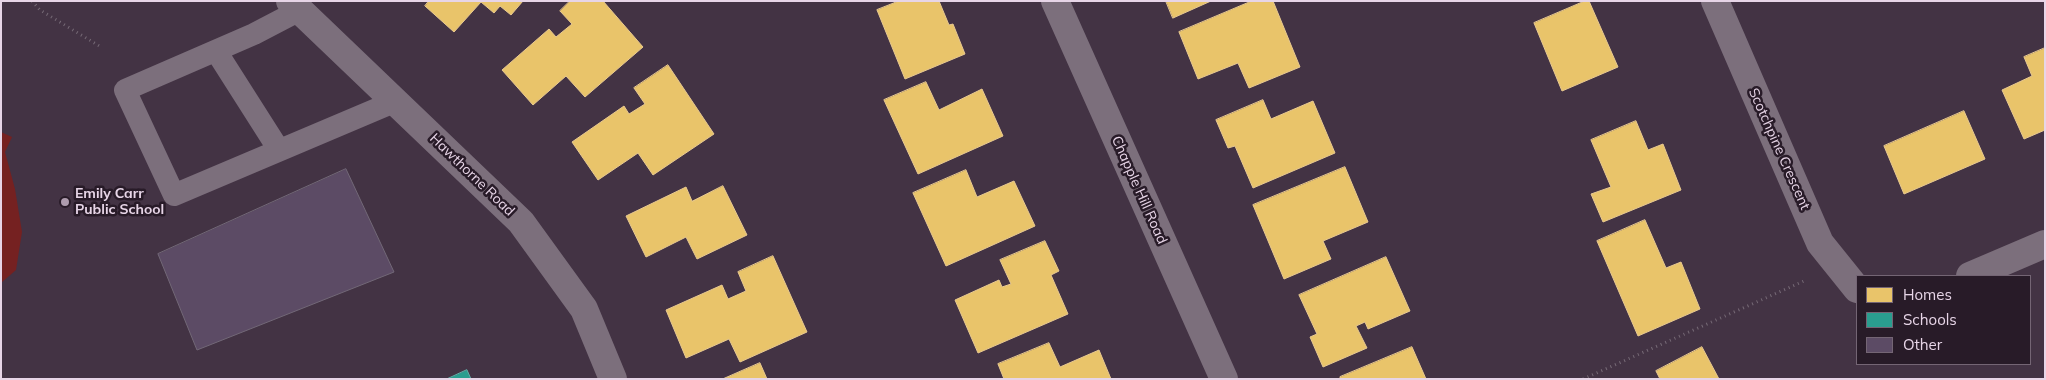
<!DOCTYPE html>
<html>
<head>
<meta charset="utf-8">
<style>
	body { margin:0 }
	#map { position:relative; width:2046px; height:380px; overflow:hidden; background:#433344; font-family:Mulish,sans-serif }
	canvas { display:block }
	.frame { position:absolute; inset:0; border:2px solid #e7d5e7; pointer-events:none }
	.legend { position:absolute; left:1856px; top:275px; width:175px; height:90px; box-sizing:border-box; background:#281b28; border:1px solid #746574; margin:0; padding:6px 9px; list-style:none; font-size:15px; color:#e7d5e7 }
	.legend li { display:flex; align-items:center; gap:10px; height:25px }
	.legend b { width:25px; border:1px solid #746574 }
</style>
</head>
<body>
<div id="map">
<canvas width="2046" height="380"></canvas>
<div class="frame"></div>
<ul class="legend">
<li><b style="height:14px;background:#e9c46a"></b>Homes</li>
<li><b style="height:14px;background:#2a9d8f"></b>Schools</li>
<li><b style="height:14px;background:#5c4b65"></b>Other</li>
</ul>
</div>
<script>
const g = document.querySelector('canvas').getContext('2d');
g.lineJoin = 'round';
function fill(path, color) {
  g.fillStyle = color;
  g.fill(path, 'evenodd');
}
function stroke(path, color, width, dash) {
  g.strokeStyle = color;
  g.lineWidth = width;
  g.lineCap = dash ? 'butt' : 'round';
  g.setLineDash(dash || []);
  g.stroke(path);
}
function drawText(font, color, halo, rows, align = 'center') {
  g.font = font + ' Mulish,sans-serif';
  g.lineWidth = 5;
  g.setLineDash([]);
  g.textBaseline = 'middle';
  g.strokeStyle = halo;
  g.fillStyle = color;
  for (const [text, x, y, turn = 0] of rows) {
    g.save();
    g.translate(x, y);
    g.rotate((+turn || 0) * Math.PI / 180);
    g.textAlign = isNaN(turn) ? turn : align;
    if (halo) g.strokeText(text, 0, 0);
    g.fillText(text, 0, 0);
    g.restore();
  }
}
const green = new Path2D(`
	M1,132L12,137L5,152L15,189L22,232L16,270L1,283Z`);
const homes = new Path2D(`
	M429,1H523L511,15L500,6L494,13L481,2L454,32L425,6Z
	M570,1H603L643,47L585,97L566,76L533,105L502,70L549,29L556,37L572,24L560,11Z
	M899,1H939L949,25L953,24L965,54L905,79L877,10Z
	M1166,1H1211L1173,18Z
	M1252,1H1273L1300,67L1249,88L1238,63L1198,79L1179,32Z
	M1585,1H1589L1618,67L1562,91L1534,23Z
	M2045,48V130L2024,139L2002,90L2032,76L2024,57Z
	M668,65L714,134L653,175L638,153L598,180L572,142L624,106L629,114L645,104L634,88Z
	M926,82L939,110L982,89L1003,136L918,174L884,100Z
	M1263,100L1271,119L1313,101L1335,153L1253,188L1235,146L1228,148L1216,120Z
	M1964,111L1985,159L1904,194L1884,146Z
	M1636,121L1648,150L1663,144L1681,190L1603,222L1591,194L1611,187L1591,140Z
	M1345,167L1368,222L1323,241L1331,259L1284,279L1253,205Z
	M966,170L977,197L1014,181L1035,226L946,266L913,193Z
	M723,186L747,235L697,259L686,237L646,257L626,216L686,187L692,201Z
	M1645,220L1666,268L1681,262L1700,309L1638,336L1597,241Z
	M1045,241L1059,271L1051,275L1068,314L978,353L955,300L999,280L1002,287L1011,284L1000,260Z
	M773,256L807,332L740,362L729,339L686,358L666,310L722,285L728,299L746,291L738,272Z
	M1386,257L1410,311L1368,329L1365,322L1356,326L1367,348L1323,367L1310,337L1317,334L1299,295Z
	M1049,343L1060,367L1099,350L1111,379H1004L998,364Z
	M1412,347L1426,379H1340V377Z
	M1702,347L1719,379H1660L1656,371Z
	M760,363L767,379H723Z`);
const schools = new Path2D(`
	M467,370L471,379H447Z`);
const building = new Path2D(`
	M346,169L394,272L197,350L158,254Z`);
const path = new Path2D(`
	M32,1L40,10L101,47
	M1583,379L1804,281`);
const service = new Path2D(`
	M300,10L254,34L125,90L174,195L396,101
	M216,51L279,150`);
const minor = new Path2D(`
	M1055,1L1224,379
	M1715,1L1820,243L1857,289
	M1970,276L2045,244`);
const tertiary = new Path2D(`
	M290,1L521,222L584,309L613,379`);
const markers = [
	[65,202,5,"#ae9cae"]
];
const streetNames = [
	["Scotchpine Crescent",1779,149,66],
	["Hawthorne Road",472,175,44],
	["Chapple Hill Road",1139,190,66]
];
const poiNames = [
	["Emily Carr",75,194],
	["Public School",75,210]
];
fill(green, '#752121');
fill(homes, '#e9c46a');
stroke(homes, '#e8c990', 1);
fill(schools, '#2a9d8f');
stroke(schools, '#63aea9', 1);
fill(building, '#5c4b65');
stroke(building, '#726877', 1);
stroke(path, '#766a76', 3, [1, 4]);
stroke(service, '#7c6f7c', 22);
stroke(minor, '#7c6f7c', 28);
stroke(tertiary, '#7c6f7c', 28);
for (const [x, y, r, color] of markers) {
  const dot = new Path2D();
  dot.arc(x, y, r, 0, 2 * Math.PI);
  g.fillStyle = color;
  g.fill(dot);
  stroke(dot, '#281b28', 2);
}
drawText('14px', '#e7d5e7', '#281b28', streetNames);
drawText('bold 14px', '#e7d5e7', '#281b28', poiNames, 'left');
</script>
</body>
</html>
